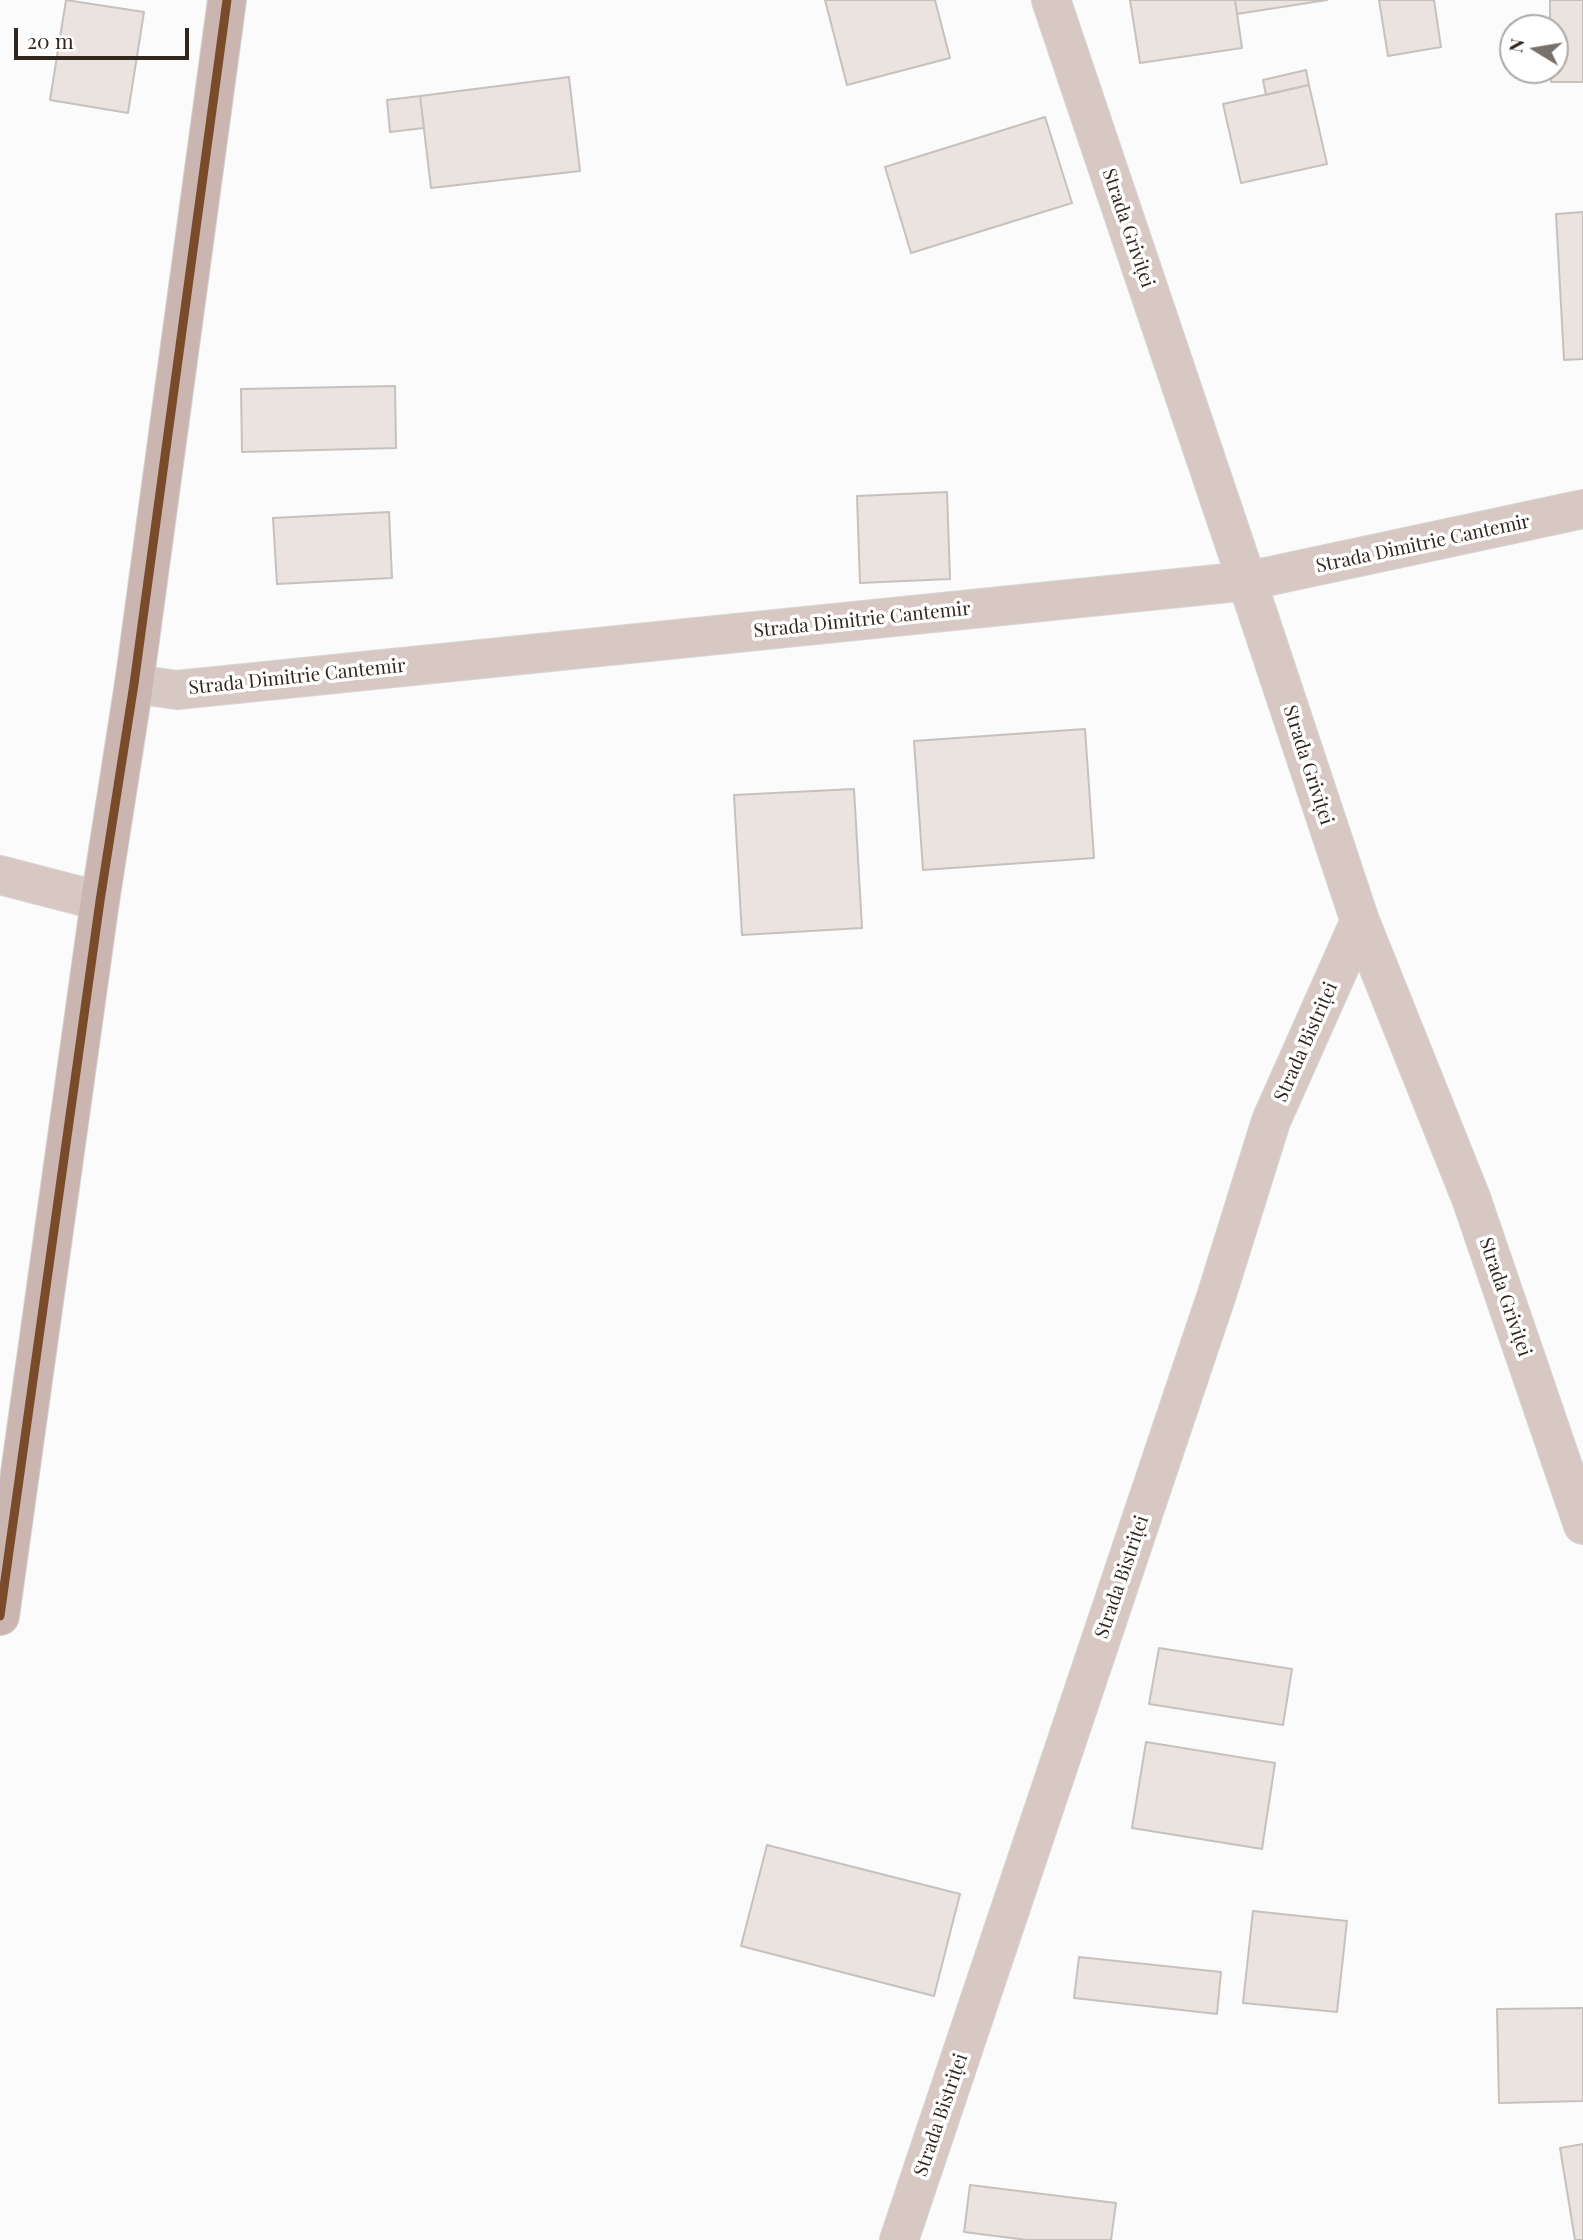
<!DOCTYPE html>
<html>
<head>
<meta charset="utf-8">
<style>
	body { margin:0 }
	#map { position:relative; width:1583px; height:2240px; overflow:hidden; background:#fbfbfb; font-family:"Playfair Display",serif }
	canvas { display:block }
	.north { position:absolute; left:1499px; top:14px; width:70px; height:70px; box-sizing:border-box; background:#fff; border:2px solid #ada9a5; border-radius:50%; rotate:281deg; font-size:19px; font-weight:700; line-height:28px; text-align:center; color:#32271e }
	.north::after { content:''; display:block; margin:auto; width:24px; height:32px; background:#78716b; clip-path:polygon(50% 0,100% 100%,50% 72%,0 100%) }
	.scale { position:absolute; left:14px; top:28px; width:175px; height:32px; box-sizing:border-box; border:4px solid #32271e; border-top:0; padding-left:9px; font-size:21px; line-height:24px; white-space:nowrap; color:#32271e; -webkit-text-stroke:5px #fff; paint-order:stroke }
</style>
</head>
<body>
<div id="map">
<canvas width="1583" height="2240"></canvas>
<div class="north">N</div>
<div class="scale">20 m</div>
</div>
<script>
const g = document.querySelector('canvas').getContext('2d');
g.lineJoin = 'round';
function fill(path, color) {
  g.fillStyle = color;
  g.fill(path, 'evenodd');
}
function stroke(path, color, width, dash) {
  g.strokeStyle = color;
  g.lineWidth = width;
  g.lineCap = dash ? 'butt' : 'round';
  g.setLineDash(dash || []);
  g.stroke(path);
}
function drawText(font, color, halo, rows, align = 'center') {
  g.font = font + ' "Playfair Display",serif';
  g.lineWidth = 7;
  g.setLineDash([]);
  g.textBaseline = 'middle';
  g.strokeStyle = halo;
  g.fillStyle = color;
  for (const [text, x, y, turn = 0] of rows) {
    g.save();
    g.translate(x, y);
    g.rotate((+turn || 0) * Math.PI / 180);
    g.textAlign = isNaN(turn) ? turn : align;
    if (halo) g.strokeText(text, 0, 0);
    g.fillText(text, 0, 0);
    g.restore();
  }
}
const building = new Path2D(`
	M66,0L144,12L128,113L50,100Z
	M825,0H935L950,58L847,85Z
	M1130,0H1235L1242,48L1140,63Z
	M1235,0H1327L1237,14Z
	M1379,0H1434L1441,47L1388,56Z
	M1550,0H1583V82H1551L1550,70H1555V28H1550Z
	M1306,70L1309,85L1266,95L1263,80Z
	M569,77L580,171L431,188L420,96Z
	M1309,85L1327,164L1241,183L1223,104Z
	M420,96L424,128L390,132L387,100Z
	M1045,117L1072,203L911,253L885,167Z
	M1583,212V359L1564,360L1556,214Z
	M395,386L396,448L242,452L241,389Z
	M947,492L950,579L860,583L857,496Z
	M389,512L392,578L277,584L273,518Z
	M1085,729L1094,858L923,870L914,741Z
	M854,789L862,928L742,935L734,795Z
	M1159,1648L1292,1669L1283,1725L1149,1704Z
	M1146,1742L1275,1763L1262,1849L1132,1828Z
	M767,1845L960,1894L934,1996L741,1946Z
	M1253,1911L1347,1921L1337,2012L1243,2003Z
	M1079,1957L1221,1972L1217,2014L1074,1998Z
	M1583,2008V2101L1499,2103L1497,2009Z
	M1583,2144V2240H1575L1560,2148Z
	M970,2185L1116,2203L1111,2240H1027L964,2232Z`);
const minor = new Path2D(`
	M1051,0L1247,581L1360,921L1471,1198L1583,1525
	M134,684L177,690L1247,581L1583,509
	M0,875L100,901
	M899,2240L1217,1294L1271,1121L1360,921`);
const primary = new Path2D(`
	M0,1616L100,901L134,684L227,0`);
const bus1 = new Path2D(`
	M0,1616L100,901L134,684L227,0`);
const streetNames = [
	["Strada Griviței",1128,228,71],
	["Strada Dimitrie Cantemir",1423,544,-12],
	["Strada Dimitrie Cantemir",862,620,-6],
	["Strada Dimitrie Cantemir",297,677,-6],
	["Strada Griviței",1308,765,72],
	["Strada Bistriței",1306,1042,-66],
	["Strada Griviței",1505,1297,71],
	["Strada Bistriței",1122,1577,-71],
	["Strada Bistriței",941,2115,-71]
];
fill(building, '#eae3e0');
stroke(building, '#c7c1be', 2);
stroke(minor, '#d7d5d3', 40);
stroke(primary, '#d7d5d3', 40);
stroke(minor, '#d8c8c4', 38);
stroke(primary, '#cab5b0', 38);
stroke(bus1, '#7a4b2a', 9);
drawText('19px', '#32271e', '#fff', streetNames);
</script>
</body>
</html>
